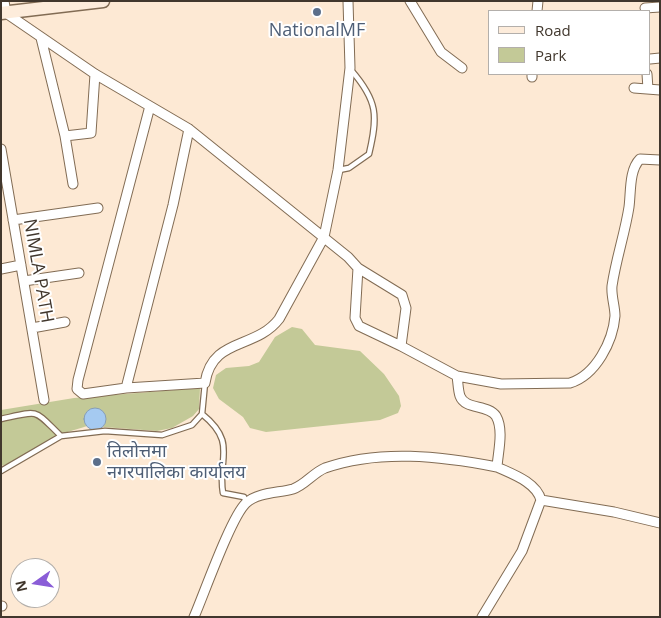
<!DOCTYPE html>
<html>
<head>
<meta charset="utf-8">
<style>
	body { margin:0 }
	#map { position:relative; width:661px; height:618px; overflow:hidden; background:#fde9d4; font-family:"Open Sans",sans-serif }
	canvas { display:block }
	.frame { position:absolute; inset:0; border:2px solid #41372d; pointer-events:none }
	.legend { position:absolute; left:488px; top:10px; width:162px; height:65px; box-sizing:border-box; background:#fff; border:1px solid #b3afab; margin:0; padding:6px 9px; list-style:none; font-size:15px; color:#41372d }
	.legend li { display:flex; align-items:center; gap:10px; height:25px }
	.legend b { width:25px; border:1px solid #b3afab }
	.north { position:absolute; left:10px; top:558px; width:50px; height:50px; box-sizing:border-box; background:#fff; border:1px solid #b3afab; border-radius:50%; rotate:257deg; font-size:14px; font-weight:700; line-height:20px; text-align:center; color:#41372d }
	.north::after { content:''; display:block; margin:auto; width:18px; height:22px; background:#8a5dd7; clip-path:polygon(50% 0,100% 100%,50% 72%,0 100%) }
</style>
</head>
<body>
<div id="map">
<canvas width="661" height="618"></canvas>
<div class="frame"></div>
<ul class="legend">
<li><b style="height:6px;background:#fdecdb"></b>Road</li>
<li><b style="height:14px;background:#c3c997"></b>Park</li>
</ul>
<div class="north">N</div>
</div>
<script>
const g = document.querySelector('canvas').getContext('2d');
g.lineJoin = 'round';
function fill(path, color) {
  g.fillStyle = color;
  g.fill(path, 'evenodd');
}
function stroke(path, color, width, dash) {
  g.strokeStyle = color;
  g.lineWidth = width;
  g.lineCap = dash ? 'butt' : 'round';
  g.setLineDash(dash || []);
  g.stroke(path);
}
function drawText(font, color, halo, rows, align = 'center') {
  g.font = font + ' "Open Sans","Noto Sans Devanagari",sans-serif';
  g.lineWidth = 4;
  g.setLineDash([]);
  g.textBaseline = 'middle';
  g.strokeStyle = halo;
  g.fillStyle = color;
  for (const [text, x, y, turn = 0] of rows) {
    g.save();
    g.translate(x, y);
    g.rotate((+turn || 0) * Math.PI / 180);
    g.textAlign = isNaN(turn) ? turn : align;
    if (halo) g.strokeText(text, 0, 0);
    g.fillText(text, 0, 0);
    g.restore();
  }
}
const green = new Path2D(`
	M292,327L302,329L315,345L360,351L384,374L399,396L401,406L398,413L380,420L266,432L250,428L243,417L219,399L213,388L216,375L226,368L249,366L259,362L275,337Z
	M200,388L199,409L193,416L172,428L157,431L103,427L105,424L89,410L85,416L87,426C75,430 65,432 54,438C36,448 21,461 1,466V410L74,398Z`);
const water = new Path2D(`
	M84 419a11 11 0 1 1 22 0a11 11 0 1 1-22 0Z`);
const lane = new Path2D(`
	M339,170L349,168L369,154C378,116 378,101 351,70
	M202,414C238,443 217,459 223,493L244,497L246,503
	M1,419C41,410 33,409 61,436
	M1,471L61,436L105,431L162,435L192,425L202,414L205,383`);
const street = new Path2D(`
	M4,1L6,13L95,74L189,129L348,257L358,268L355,318L359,326L401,346L457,376L501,384L570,383C596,375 613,341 615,316C615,306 611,296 612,286C616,259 625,233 629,207C631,192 629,170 640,159L660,160
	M410,1L441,52L462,68
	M645,8L660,7
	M537,11L538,1
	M41,38L65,136L73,184
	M650,59L660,58
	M647,74L648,89
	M532,77V74
	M634,88L660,90
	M150,106L78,380L77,389L83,394L126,388L205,383C212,337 255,350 279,319L324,237L338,170L350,68L348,1
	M65,136L91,133L95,74
	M1,149L44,400
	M13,220L98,208
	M358,268L402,295L406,308L401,346
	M1,269L21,265
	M24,281L79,273
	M32,328L65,322
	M457,376C458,382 458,390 460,396C465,410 488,404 496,416C504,430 498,452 497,467C512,474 536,482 541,500L522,551L482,617
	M126,388L173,205L189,129
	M541,500L614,512L660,523
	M1,606H2
	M194,617C204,594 231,517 246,503C258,492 279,493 293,489C305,485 313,473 325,468C379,449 441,456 497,467`);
const secondary = new Path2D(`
	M1,13L103,1`);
const markers = [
	[317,12,5,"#5c6f8a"],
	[97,462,5,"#5c6f8a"]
];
const serviceNames = [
	["NationalMF",317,31],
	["तिलोत्तमा",107,452,"left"],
	["नगरपालिका कार्यालय",107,473,"left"]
];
const streetNames = [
	["NIMLA PATH",38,271,80]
];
fill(green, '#c3c997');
fill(water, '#a5caf1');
stroke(water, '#879eb6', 1);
stroke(lane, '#826c54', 7);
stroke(street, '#826c54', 11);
stroke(secondary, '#826c54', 15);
stroke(lane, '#fff', 4.5);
stroke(street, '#fff', 9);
stroke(secondary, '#fdecdb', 12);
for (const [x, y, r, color] of markers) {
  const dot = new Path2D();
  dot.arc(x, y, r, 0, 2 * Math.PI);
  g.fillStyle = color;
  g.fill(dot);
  stroke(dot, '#fff', 2);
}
drawText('18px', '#4e5e75', '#fff', serviceNames);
drawText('18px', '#41372d', '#fff', streetNames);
</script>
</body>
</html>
